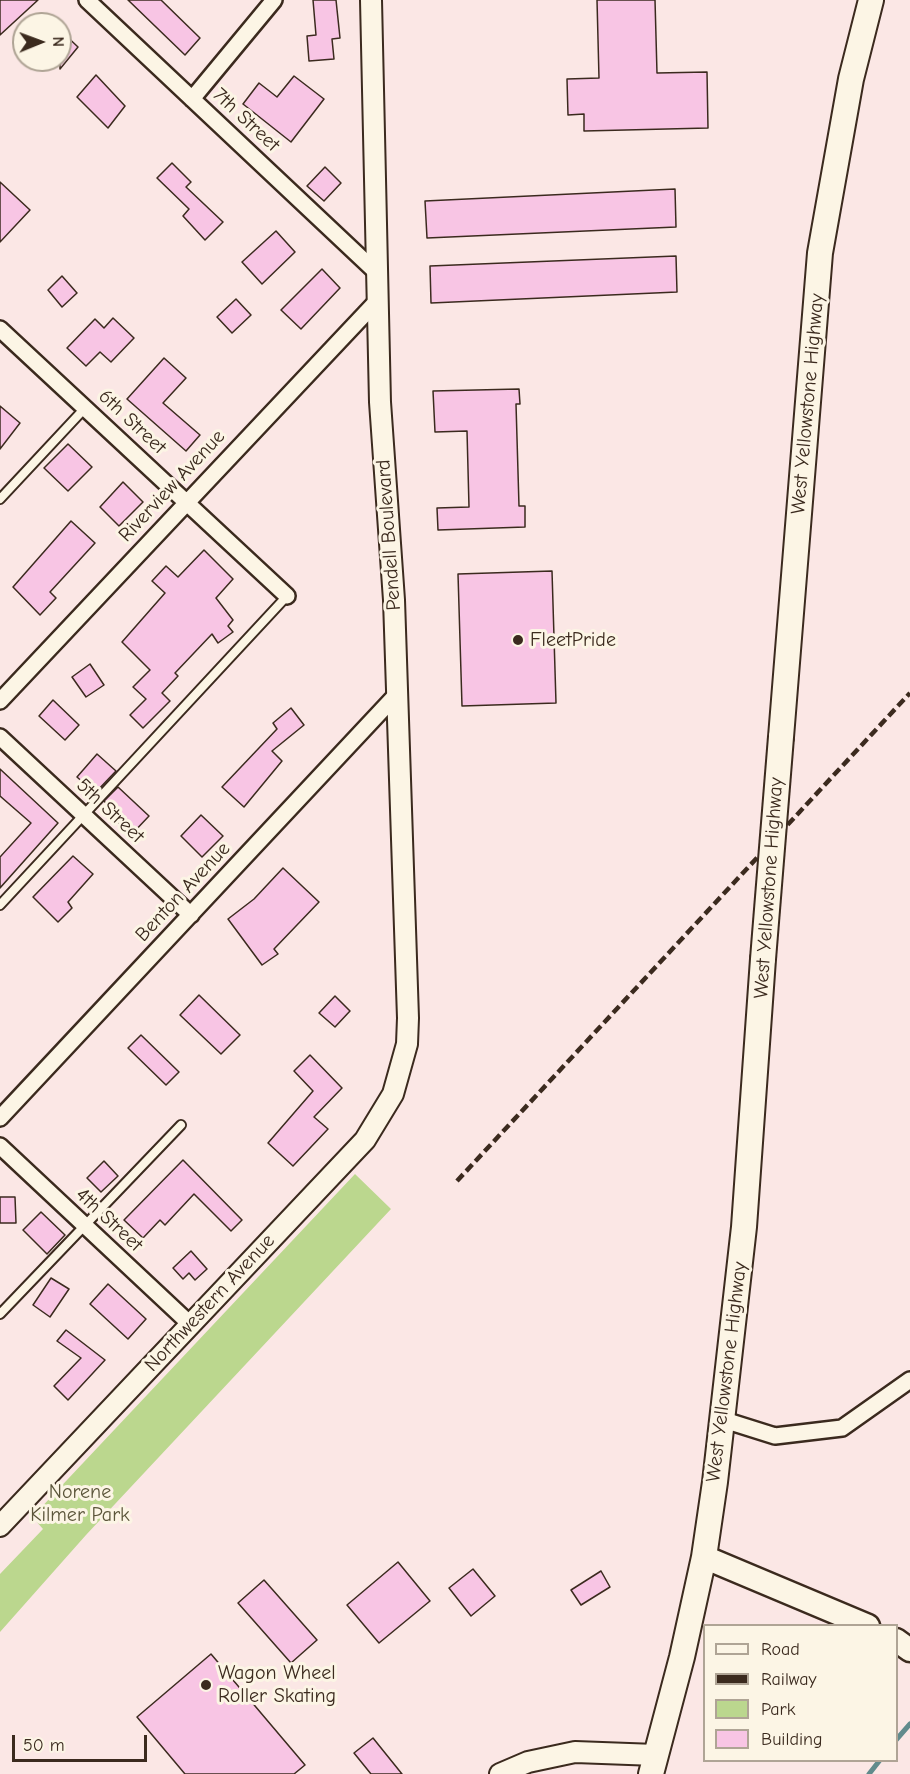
<!DOCTYPE html>
<html>
<head>
<meta charset="utf-8">
<style>
	body { margin:0 }
	#map { position:relative; width:910px; height:1774px; overflow:hidden; background:#fbe7e5; font-family:"Comic Neue",sans-serif }
	canvas { display:block }
	.legend { position:absolute; left:703px; top:1624px; width:195px; height:138px; box-sizing:border-box; background:#fcf5e5; border:2px solid #afa495; margin:0; padding:8px 10px; list-style:none; font-size:18px; color:#3b2a1e }
	.legend li { display:flex; align-items:center; gap:12px; height:30px }
	.legend b { width:30px; border:2px solid #afa495 }
	.north { position:absolute; left:12px; top:12px; width:60px; height:60px; box-sizing:border-box; background:#fcf5e5; border:2px solid #afa495; border-radius:50%; rotate:89deg; font-size:16px; font-weight:700; line-height:24px; text-align:center; color:#3b2a1e }
	.north::after { content:''; display:block; margin:auto; width:21px; height:27px; background:#3b2a1e; clip-path:polygon(50% 0,100% 100%,50% 72%,0 100%) }
	.scale { position:absolute; left:12px; top:1735px; width:135px; height:27px; box-sizing:border-box; border:3px solid #3b2a1e; border-top:0; padding-left:8px; font-size:18px; line-height:21px; white-space:nowrap; color:#3b2a1e; -webkit-text-stroke:4px #fcf5e5; paint-order:stroke }
</style>
</head>
<body>
<div id="map">
<canvas width="910" height="1774"></canvas>
<ul class="legend">
<li><b style="height:8px;background:#fcf5e5"></b>Road</li>
<li><b style="height:8px;background:#3b2a1e"></b>Railway</li>
<li><b style="height:16px;background:#bbd78e"></b>Park</li>
<li><b style="height:16px;background:#f8c5e4"></b>Building</li>
</ul>
<div class="north">N</div>
<div class="scale">50 m</div>
</div>
<script>
const g = document.querySelector('canvas').getContext('2d');
g.lineJoin = 'round';
function fill(path, color) {
  g.fillStyle = color;
  g.fill(path, 'evenodd');
}
function stroke(path, color, width, dash) {
  g.strokeStyle = color;
  g.lineWidth = width;
  g.lineCap = dash ? 'butt' : 'round';
  g.setLineDash(dash || []);
  g.stroke(path);
}
function drawText(font, color, halo, rows, align = 'center') {
  g.font = font + ' "Comic Neue",sans-serif';
  g.lineWidth = 6;
  g.setLineDash([]);
  g.textBaseline = 'middle';
  g.strokeStyle = halo;
  g.fillStyle = color;
  for (const [text, x, y, turn = 0] of rows) {
    g.save();
    g.translate(x, y);
    g.rotate((+turn || 0) * Math.PI / 180);
    g.textAlign = isNaN(turn) ? turn : align;
    if (halo) g.strokeText(text, 0, 0);
    g.fillText(text, 0, 0);
    g.restore();
  }
}
const green = new Path2D(`
	M355,1174L391,1209L86,1535L0,1632V1574L43,1529L35,1520V1514Z`);
const stream = new Path2D(`
	M896,1740L910,1724
	M869,1774L880,1760`);
const building = new Path2D(`
	M0,0H38L0,35Z
	M128,0H161L200,38L185,55Z
	M313,0H336L340,38L332,39L334,59L309,61L307,36L316,35Z
	M597,0H655L657,73L707,72L708,128L584,131V114L568,115L567,79L599,78Z
	M60,30L78,47L60,69Z
	M96,75L125,106L108,128L77,97Z
	M294,76L324,99L291,142L243,104L259,83L277,97Z
	M172,163L191,182L186,187L223,222L205,240L183,216L189,209L157,178Z
	M325,167L341,183L324,201L307,186Z
	M0,182L30,210L0,242Z
	M675,189L676,227L427,238L425,201Z
	M276,231L295,252L262,284L242,262Z
	M676,256L677,292L431,303L430,266Z
	M322,269L340,288L301,329L281,310Z
	M62,276L77,293L62,307L48,290Z
	M236,299L251,315L232,333L217,317Z
	M113,318L134,338L111,362L100,352L86,366L67,348L95,319L104,328Z
	M164,358L186,378L163,403L200,435L186,451L127,399Z
	M519,389L520,404H516L519,506H525V527L438,530L437,508L469,507L467,431L435,432L433,391Z
	M0,406L20,423L0,449Z
	M68,444L92,467L68,491L44,468Z
	M123,482L143,502L119,526L100,507Z
	M71,521L95,543L50,592L56,598L40,615L13,587Z
	M204,550L233,579L216,598L233,620L228,626L233,632L218,643L212,634L175,673L178,676L162,693L170,701L143,728L130,715L146,699L133,687L150,670L122,642L165,593L152,581L166,566L178,577Z
	M552,571L556,703L462,706L458,574Z
	M90,664L104,685L86,697L72,677Z
	M53,700L79,725L65,740L39,716Z
	M291,708L304,725L272,751L282,761L244,807L222,787L277,729L273,723Z
	M97,754L116,771L95,793L77,777Z
	M0,769L58,823L0,888V857L31,823L0,796Z
	M118,787L149,816L131,835L105,810L109,806L104,801Z
	M201,815L223,836L202,857L181,836Z
	M73,856L93,874L68,902L72,908L58,922L33,897Z
	M283,868L319,902L274,949L278,954L262,965L228,919L254,899Z
	M199,995L240,1035L221,1054L180,1015Z
	M335,996L350,1011L335,1027L319,1013Z
	M141,1035L179,1072L166,1085L128,1048Z
	M310,1055L342,1088L314,1117L328,1129L293,1166L268,1143L313,1091L294,1071Z
	M183,1160L242,1220L231,1231L194,1194L165,1225L160,1220L143,1238L124,1220Z
	M104,1161L118,1176L101,1192L87,1178Z
	M0,1197H15L16,1223H0Z
	M41,1212L65,1235L47,1254L23,1230Z
	M191,1251L207,1269L195,1280L189,1273L183,1279L173,1268Z
	M51,1278L69,1289L50,1317L33,1305Z
	M108,1284L146,1319L128,1339L90,1304Z
	M66,1330L105,1360L68,1400L54,1386L81,1358L57,1341Z
	M398,1562L430,1601L379,1643L347,1605Z
	M473,1569L495,1596L471,1616L449,1588Z
	M601,1571L610,1587L581,1605L571,1590Z
	M264,1580L317,1640L291,1663L238,1603Z
	M211,1654L305,1765L294,1774H185L137,1717Z
	M373,1738L402,1774H371L354,1753Z`);
const service = new Path2D(`
	M0,499L85,408
	M0,905L287,596
	M0,1314L181,1125`);
const minor = new Path2D(`
	M87,0L375,271
	M192,99L274,0
	M0,329L287,596
	M0,701L377,301
	M0,737L191,915
	M0,1118L397,694
	M0,1146L190,1324
	M721,1419L775,1436L842,1428L910,1380`);
const tertiary = new Path2D(`
	M0,1526L365,1140L393,1094L407,1044L408,1018L394,600L380,402L371,0
	M500,1774L528,1762L575,1752L656,1755`);
const secondary = new Path2D(`
	M704,1557L868,1626
	M896,1640L910,1650`);
const primary = new Path2D(`
	M781,737L820,253L851,79L871,0
	M651,1774L682,1657L704,1557L715,1482L744,1227L763,959`);
const rail = new Path2D(`
	M457,1181L910,693`);
const primaryBridge = new Path2D(`
	M763,959L781,737`);
const markers = [
	[518,640,6,"#3b2a1e"],
	[206,1685,6,"#3b2a1e"]
];
const streetNames = [
	["7th Street",246,120,43],
	["West Yellowstone Highway",808,404,-85],
	["6th Street",132,422,43],
	["Riverview Avenue",172,486,-47],
	["Pendell Boulevard",389,535,-94],
	["5th Street",110,811,43],
	["West Yellowstone Highway",769,888,-86],
	["Benton Avenue",183,892,-47],
	["4th Street",109,1220,43],
	["Northwestern Avenue",210,1303,-47],
	["West Yellowstone Highway",727,1372,-83]
];
const poiNames = [
	["FleetPride",530,640],
	["Wagon Wheel",218,1673],
	["Roller Skating",218,1696]
];
const parkNames = [
	["Norene",80,1492],
	["Kilmer Park",80,1515]
];
fill(green, '#bbd78e');
stroke(stream, '#618b8c', 5);
fill(building, '#f8c5e4');
stroke(building, '#3b2a1e', 1.5);
stroke(service, '#3b2a1e', 12);
stroke(minor, '#3b2a1e', 20);
stroke(tertiary, '#3b2a1e', 24);
stroke(secondary, '#3b2a1e', 27);
stroke(primary, '#3b2a1e', 28);
stroke(service, '#fcf5e5', 8);
stroke(minor, '#fcf5e5', 15);
stroke(tertiary, '#fcf5e5', 20);
stroke(secondary, '#fcf5e5', 22);
stroke(primary, '#fcf5e5', 24);
stroke(rail, '#3b2a1e', 4.5, [9, 4.5]);
stroke(primaryBridge, '#3b2a1e', 28, []);
stroke(primaryBridge, '#fcf5e5', 24);
for (const [x, y, r, color] of markers) {
  const dot = new Path2D();
  dot.arc(x, y, r, 0, 2 * Math.PI);
  g.fillStyle = color;
  g.fill(dot);
  stroke(dot, '#fcf5e5', 2);
}
drawText('20px', '#3b2a1e', '#fcf5e5', streetNames);
drawText('20px', '#3b2a1e', '#fcf5e5', poiNames, 'left');
drawText('20px', '#5b553a', '#fcf5e5', parkNames);
</script>
</body>
</html>
